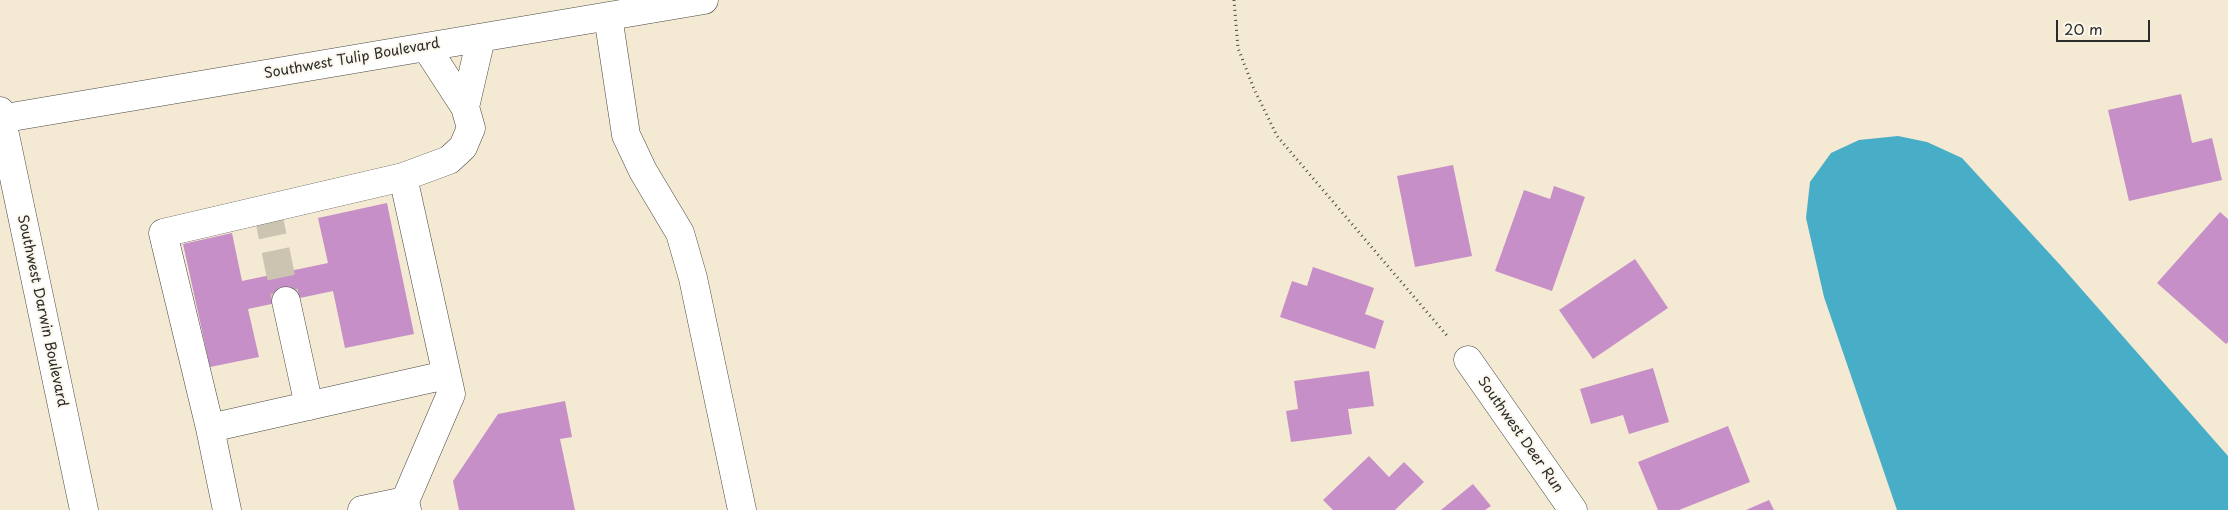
<!DOCTYPE html>
<html>
<head>
<meta charset="utf-8">
<style>
	body { margin:0 }
	#map { position:relative; width:2228px; height:510px; overflow:hidden; background:#f4e9d2; font-family:"Playpen Sans",sans-serif }
	canvas { display:block }
	.scale { position:absolute; left:2056px; top:20px; width:94px; height:22px; box-sizing:border-box; border:2px solid #2b2b2b; border-top:0; padding-left:6px; font-size:15px; line-height:18px; white-space:nowrap; color:#2b2b2b; -webkit-text-stroke:4px #fbf7ec; paint-order:stroke }
</style>
</head>
<body>
<div id="map">
<canvas width="2228" height="510"></canvas>
<div class="scale">20 m</div>
</div>
<script>
const g = document.querySelector('canvas').getContext('2d');
g.lineJoin = 'round';
function fill(path, color) {
  g.fillStyle = color;
  g.fill(path, 'evenodd');
}
function stroke(path, color, width, dash) {
  g.strokeStyle = color;
  g.lineWidth = width;
  g.lineCap = dash ? 'butt' : 'round';
  g.setLineDash(dash || []);
  g.stroke(path);
}
function drawText(font, color, halo, rows, align = 'center') {
  g.font = font + ' "Playpen Sans",sans-serif';
  g.lineWidth = 4;
  g.setLineDash([]);
  g.textBaseline = 'middle';
  g.strokeStyle = halo;
  g.fillStyle = color;
  for (const [text, x, y, turn = 0] of rows) {
    g.save();
    g.translate(x, y);
    g.rotate((+turn || 0) * Math.PI / 180);
    g.textAlign = isNaN(turn) ? turn : align;
    if (halo) g.strokeText(text, 0, 0);
    g.fillText(text, 0, 0);
    g.restore();
  }
}
const water = new Path2D(`
	M1898,136L1927,142L1962,158L2062,267L2228,456V510H1897L1824,297L1806,218L1810,182L1831,153L1859,140Z`);
const building = new Path2D(`
	M2181,94L2192,143L2212,138L2222,180L2129,201L2108,110Z
	M1453,165L1472,256L1415,267L1397,176Z
	M1554,186L1585,197L1552,291L1495,271L1524,190L1550,199Z
	M387,203L414,334L345,348L333,291L248,309L259,357L210,367L183,244L232,233L242,281L328,263L318,218Z
	M2220,212L2228,219V342L2226,344L2157,283Z
	M1635,259L1668,308L1593,359L1559,310Z
	M1313,267L1374,288L1365,314L1384,321L1375,349L1280,317L1292,281L1307,286Z
	M1653,368L1669,422L1629,434L1623,415L1591,424L1580,389Z
	M1369,371L1374,406L1348,409L1352,434L1291,442L1286,411L1298,409L1294,381Z
	M565,401L572,437L560,439L575,510H459L453,481L498,414Z
	M1728,426L1750,482L1679,510H1658L1638,462Z
	M1369,456L1389,477L1404,462L1424,482L1395,510H1333L1323,500Z
	M1473,484L1491,506L1485,510H1441Z
	M1769,500L1774,510H1746Z`);
const minorTunnel = new Path2D(`
	M267,209L286,301`);
const path = new Path2D(`
	M1234,0L1238,48L1254,89L1277,136L1449,338`);
const minor = new Path2D(`
	M608,16L626,135L643,171L680,233L693,278L742,510
	M465,107L481,38
	M0,111L84,510
	M0,119L704,0
	M403,177L451,394L405,501
	M286,301L309,406
	M1468,360L1573,510
	M210,428L446,375
	M227,510L210,428L163,233L403,177L449,160L463,147L471,128L465,107L426,47
	M362,510L405,501L407,510`);
const streetNames = [
	["Southwest Tulip Boulevard",352,59,-10],
	["Southwest Darwin Boulevard",42,311,78],
	["Southwest Deer Run",1520,435,55]
];
fill(water, '#48adc7');
fill(building, '#c78fc8');
stroke(minorTunnel, '#ccc3b1', 28, [28, 14]);
stroke(minor, '#494844', 29);
stroke(path, '#494844', 3, [1, 4]);
stroke(minor, '#fff', 28);
drawText('14px', '#2b2b2b', '#fbf7ec', streetNames);
</script>
</body>
</html>
